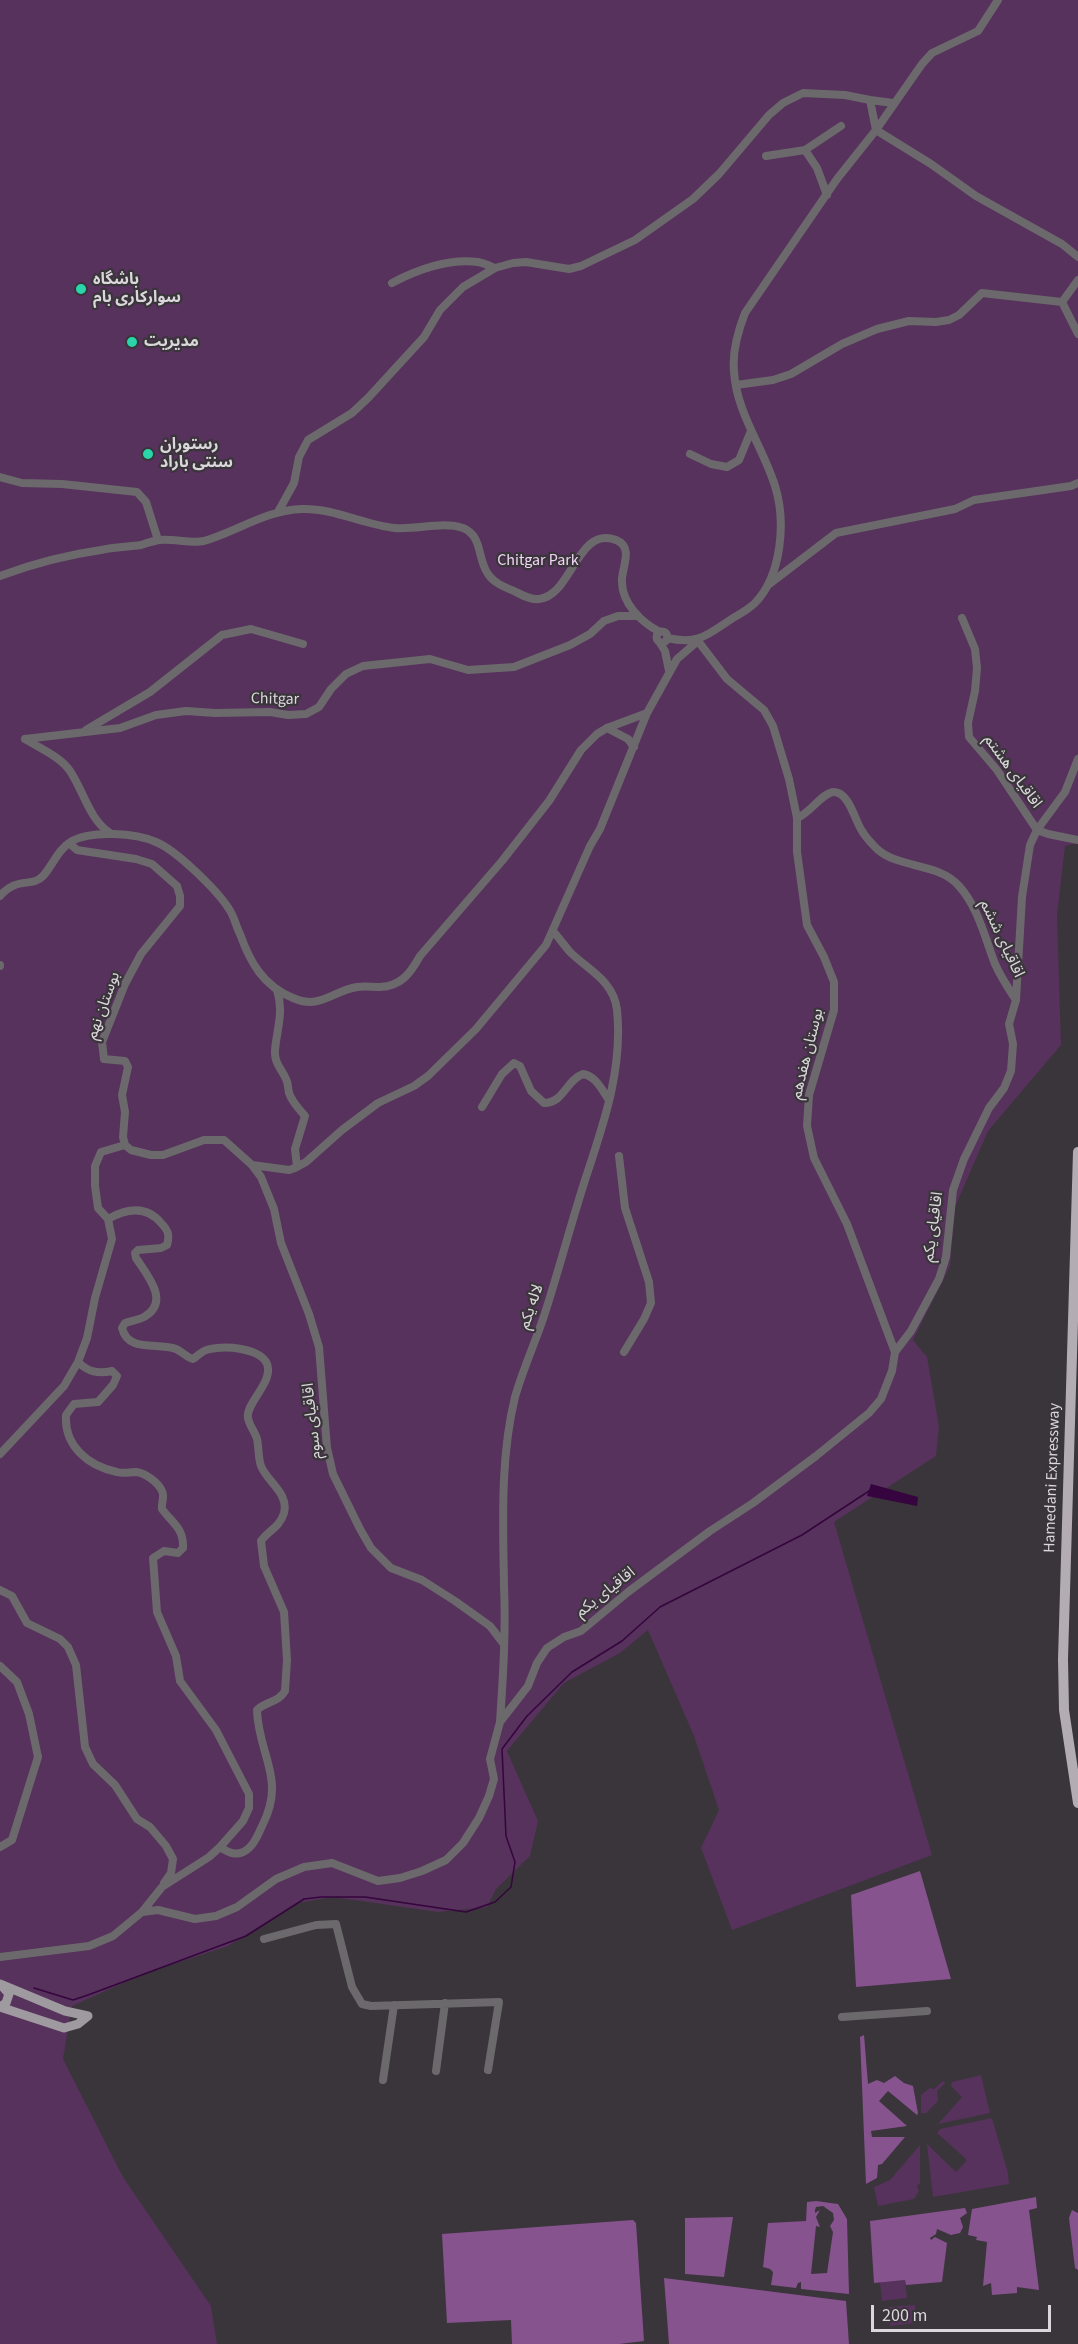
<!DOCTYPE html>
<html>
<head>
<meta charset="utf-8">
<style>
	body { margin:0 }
	#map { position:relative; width:1078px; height:2344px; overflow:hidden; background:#3a353a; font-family:"Source Sans 3",sans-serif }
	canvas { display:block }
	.scale { position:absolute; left:871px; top:2305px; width:180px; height:27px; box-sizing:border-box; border:3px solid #dad7db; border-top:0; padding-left:8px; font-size:18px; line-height:21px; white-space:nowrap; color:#dad7db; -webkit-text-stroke:4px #3a353a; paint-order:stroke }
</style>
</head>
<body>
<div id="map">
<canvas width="1078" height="2344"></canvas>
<div class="scale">200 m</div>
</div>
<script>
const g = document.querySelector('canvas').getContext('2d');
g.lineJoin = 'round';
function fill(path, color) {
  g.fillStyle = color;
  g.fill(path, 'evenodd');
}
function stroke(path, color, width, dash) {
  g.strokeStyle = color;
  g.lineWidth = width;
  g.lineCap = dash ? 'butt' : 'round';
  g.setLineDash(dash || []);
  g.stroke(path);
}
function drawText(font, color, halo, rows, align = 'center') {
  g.font = font + ' "Source Sans 3","Noto Sans Arabic",sans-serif';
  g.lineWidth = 4.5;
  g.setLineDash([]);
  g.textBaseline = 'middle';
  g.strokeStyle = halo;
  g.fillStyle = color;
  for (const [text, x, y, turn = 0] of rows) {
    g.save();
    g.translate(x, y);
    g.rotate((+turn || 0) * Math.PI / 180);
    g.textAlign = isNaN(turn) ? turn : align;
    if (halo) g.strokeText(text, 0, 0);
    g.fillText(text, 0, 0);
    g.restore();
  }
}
const green = new Path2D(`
	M0,0H1078V843L1065,846L1057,916L1061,1045L988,1131L955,1207L950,1266L913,1340L927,1357L939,1426L936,1456L834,1522L932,1855L732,1930L701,1848L719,1810L694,1736L648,1630L620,1653L564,1683L507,1751L538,1821L530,1856L496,1889L487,1907L438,1912L333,1897L297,1903L228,1946L143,1974L72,2006L63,2059L123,2177L211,2306L217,2344H0Z
	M981,2075L990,2113L938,2124L962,2097L951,2086L952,2082Z
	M943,2081L945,2083L937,2091L938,2101L926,2113H921V2095L930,2088L934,2089Z
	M992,2118L1008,2173L1009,2184L933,2197L927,2144L956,2172L967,2160L937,2133L940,2129Z
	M920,2145V2183L917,2186L919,2191L914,2199L878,2206L874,2187L890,2180Z
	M905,2280L907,2298L882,2301L880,2282Z
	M915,2305L916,2323L890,2326L888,2307Z`);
const forest = new Path2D(`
	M920,1871L951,1979L856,1987L851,1895Z
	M864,2035L868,2084L877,2080L884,2083L895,2076L904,2083L913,2086L918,2113L917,2115L888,2091L879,2101L907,2126L871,2131L872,2137H905L882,2164L878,2165L877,2178L866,2184L860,2037Z
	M1036,2197L1037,2208L1029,2210L1039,2290L1017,2287V2293L992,2295L991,2283L983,2286L987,2242L976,2240L977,2237L968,2235L972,2209Z
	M816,2201L838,2204L847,2219L849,2294L801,2289V2282L798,2283L796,2288L771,2285L773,2272L770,2269L763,2267L768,2223L806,2221L807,2202ZM823,2206L833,2213L834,2220L830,2226L833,2232L827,2273L811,2274L816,2226L820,2227L816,2217L820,2210L815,2213V2210L816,2207Z
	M965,2208L967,2213L960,2218L963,2227L960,2233L951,2235L937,2229L936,2234L930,2238L931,2240L935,2237L947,2243L942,2282L906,2285L905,2280L874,2283L870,2221Z
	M1072,2210L1078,2213V2270L1075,2268L1069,2218Z
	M733,2217L724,2277L685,2274V2218Z
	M633,2220L636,2223L644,2341L619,2344H512L511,2320L447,2323L442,2234Z
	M664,2278L846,2301L849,2344H669Z`);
const water = new Path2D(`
	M871,1484L918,1497L917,1506L867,1496Z`);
const stream = new Path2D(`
	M34,1988L73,2000L88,1995L246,1936L304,1899L321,1897H365L466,1912L495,1902L511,1887L515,1862L506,1836L502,1749L527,1716L572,1672L622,1641L660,1607L802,1535L869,1491`);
const minor = new Path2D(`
	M893,103L870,100L876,130L931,164L976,196L1062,244L1078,257
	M805,150L817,168L827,195
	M766,156L805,150L841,126
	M1078,280L1062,302L1078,334
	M392,283C416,270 449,258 478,262C483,263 490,266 495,268
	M736,385L773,380L791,374L842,344L877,329L909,321L936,322L949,320L959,315L982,293L1062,302
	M690,454L711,464L727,467L739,460L751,431
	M0,477L22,483L62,484L137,492L146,502L158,540
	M278,512L294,483L299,457L308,440L352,413L368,398L424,337L440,310L463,287L495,268L513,263L526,262L569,269L581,266L635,240L693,199L719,174L769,115L783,103L803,93L845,95L870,100
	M0,576C32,564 66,555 101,550C114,547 128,547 141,545C147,543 153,541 159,540C173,538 190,544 204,541C238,531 266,510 302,509C334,508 364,525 395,528C417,530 443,521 463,528C483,536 477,559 488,574C494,583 504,587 514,591C522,595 530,600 539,599C572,596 577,525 616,540C634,547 622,567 622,580C621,603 642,623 660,632
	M768,585L836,533L955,509L974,500L1071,486L1078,483
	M962,618L975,649L977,668L975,691L968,723L969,737L997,770L1037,830L1048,834L1078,840
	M656.5 637a5.5 5.5 0 1 1 11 0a5.5 5.5 0 1 1-11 0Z
	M667,638C699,645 707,635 733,618C740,614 749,609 755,603C782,575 786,521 775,486C763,447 736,412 734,371C732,351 738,331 745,313L837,179L876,130L922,64L932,53L978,31L998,0
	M660,643L665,651L669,671
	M647,713L677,659L698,641L727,679L764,710L773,726L789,779L797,818V852L807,925L824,957L834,982V1010L809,1095L807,1126L814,1158L847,1224L895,1352
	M607,728L628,739L634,747
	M86,730L150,692L222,635L251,629L303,644
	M25,739L120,728L156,715L186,711L215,713L270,712L288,715L306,714L319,707L331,689L346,674L363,666L430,659L468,670L514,667L570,645L590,634L604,621L618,616H637
	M25,739C39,748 61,757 70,771C84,792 89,819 110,833
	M797,818C809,814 823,792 834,792C849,792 855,821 862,831C866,838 871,843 877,849C899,869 938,862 959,886C978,907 985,938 995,964C1001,977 1008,988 1016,1000
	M69,843L77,850L136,859L152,864L177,886L180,896V906L141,954L125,984L102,1042L104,1059L125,1061L128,1067L122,1095L125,1112L123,1137L125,1145L131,1150L151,1155H163L204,1140H224L252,1165L261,1177L274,1209L281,1243L309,1314L319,1347L327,1448L333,1474L360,1529L371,1548L391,1568L422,1580L455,1601L490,1626L503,1643
	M0,896C17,876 32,888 43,876C53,865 58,849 72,841C91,830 136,833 156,842C176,850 217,890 229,909C234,916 236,926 240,934C250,962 263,986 293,998C320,1010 332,991 357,987C364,986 372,987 380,987C401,986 410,974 420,956L502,861L549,801L581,750L597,734L607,728L647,713L600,829L590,846L546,945L476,1029L428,1076L414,1086L378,1103L342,1130L306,1162L295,1168L289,1170L252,1165
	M0,965V966
	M277,990C284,1012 277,1028 275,1050C274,1063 281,1068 286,1079C288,1083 288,1088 289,1093C292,1102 299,1109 305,1116L295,1149L297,1167
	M482,1107L502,1074L514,1063L520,1066L531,1091L544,1103C564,1103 566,1080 583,1074C596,1076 602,1090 609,1100
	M619,1156L625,1208L649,1282L651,1303L644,1319L624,1352
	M78,1362C88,1372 98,1374 112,1371L117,1376L113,1385L98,1402L74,1404L66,1415C64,1446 88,1466 117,1472C124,1474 129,1472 136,1472C145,1473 158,1482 162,1491C165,1496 161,1503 162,1509C172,1523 184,1528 183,1548L178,1553L164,1551L153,1558L157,1612L176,1656L180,1681L216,1730L249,1794V1808L243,1821L220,1847
	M0,1454L64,1386L78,1362L87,1338L95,1298L112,1239L108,1219
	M0,1590L12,1596L27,1623L60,1639L68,1647L76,1665L85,1747L93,1764L115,1785L137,1819L150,1827L166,1846L173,1859L171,1873L164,1883
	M0,1666L17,1682L29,1714L38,1757L12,1840L0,1847
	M500,1722C503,1677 506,1631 504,1586C503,1524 500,1458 515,1397C523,1369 535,1343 544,1316C559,1270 571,1223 586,1177C604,1123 623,1068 617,1010C614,981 588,970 570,952C564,945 559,938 553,931
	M142,1912L158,1910L195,1919L216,1916L237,1907L276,1879L304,1867L332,1863L378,1881L400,1878L422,1871L446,1860L463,1843L479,1818L489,1796L494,1779L490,1759L500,1722L528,1686L537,1663L547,1648L564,1637L581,1631L628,1592L710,1531L753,1503L816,1456L869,1413L881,1399L892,1371L895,1352L911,1331L939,1279L946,1257L953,1190L964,1159L989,1108L1004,1088L1011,1071L1013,1044L1009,1024L1016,1000L1022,897L1030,845L1037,830L1065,792L1078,759
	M264,1939L316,1925L336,1924L352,1987L362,2004L371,2006L499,2002L488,2070
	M0,1957L89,1946L113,1936L142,1912L162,1887L209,1857L220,1847C230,1854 239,1857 249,1848C256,1842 259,1832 263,1824C286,1778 258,1754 257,1710C266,1701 278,1703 285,1691L287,1660L284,1612L264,1566L261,1541C268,1531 280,1527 284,1513C289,1493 268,1483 261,1466C258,1458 259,1448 257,1439C255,1432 249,1425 248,1418C245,1405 270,1385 268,1368C266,1347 219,1344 204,1351C200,1353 196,1357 193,1359C186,1357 183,1352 176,1349C158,1342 128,1353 122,1328L125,1323C131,1321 138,1320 144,1317C171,1302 147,1275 136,1258L135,1253L138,1250L161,1248L167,1245C170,1235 168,1230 161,1223C146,1205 126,1209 108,1219L98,1208L95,1186V1166L101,1152L125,1145
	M842,2017L927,2011
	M436,2071L445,2003
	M383,2080L394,2005`);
const major = new Path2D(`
	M0,1984L65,2011L88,2016
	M0,2007L64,2028L78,2024L88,2016
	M0,2007L6,2003L9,1994L2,1986`);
const highway = new Path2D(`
	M1078,1152L1063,1659L1064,1710L1078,1803`);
const markers = [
	[81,289,6,"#2ad5ac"],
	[132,342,6,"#2ad5ac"],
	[148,454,6,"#2ad5ac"]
];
const poiNames = [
	["باشگاه",93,280],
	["سوارکاری بام",93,298],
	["مدیریت",144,342],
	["رستوران",160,445],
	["سنتی باراد",160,463]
];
const parkNames = [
	["Chitgar Park",538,561]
];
const streetNames = [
	["Chitgar",275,700,1],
	["اقاقیای هشتم",1012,772,54],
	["اقاقیای ششم",1001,939,65],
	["بوستان نهم",104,1006,-70],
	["بوستان هفدهم",808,1054,-76],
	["اقاقیای یکم",934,1227,-82],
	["لاله یکم",532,1307,-71],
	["اقاقیای سوم",313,1421,-96],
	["Hamedani Expressway",1053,1478,-88],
	["اقاقیای یکم",606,1593,-38]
];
fill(green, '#56325c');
fill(forest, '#86538f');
fill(water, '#36043e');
stroke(stream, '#36043e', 1.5);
stroke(minor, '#6c696c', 8);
stroke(major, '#9f9a9f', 9);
stroke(highway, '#b3adb3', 10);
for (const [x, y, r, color] of markers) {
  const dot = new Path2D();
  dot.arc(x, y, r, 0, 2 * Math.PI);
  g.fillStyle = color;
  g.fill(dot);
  stroke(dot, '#3a353a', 2);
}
drawText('bold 16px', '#dad7db', '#3a353a', poiNames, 'left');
drawText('16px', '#f2d5f7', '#3a353a', parkNames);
drawText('16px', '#dad7db', '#3a353a', streetNames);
</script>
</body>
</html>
